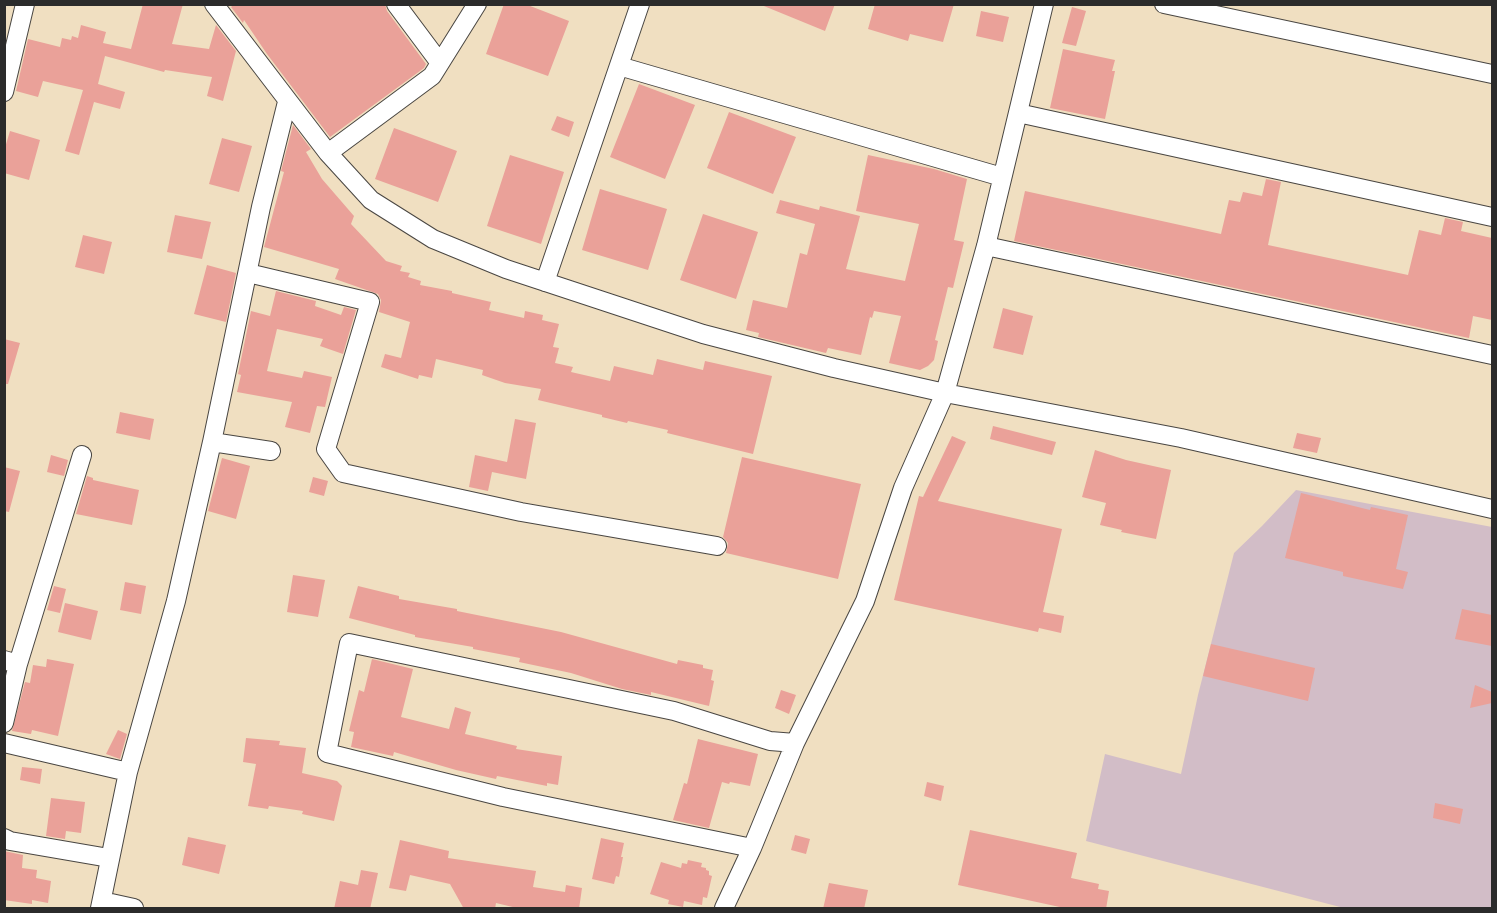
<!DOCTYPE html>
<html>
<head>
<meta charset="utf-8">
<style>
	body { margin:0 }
	#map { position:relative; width:1497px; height:913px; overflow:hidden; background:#f0dfc1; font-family:"Balsamiq Sans",sans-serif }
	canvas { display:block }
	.frame { position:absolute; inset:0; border:6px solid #2b2b2b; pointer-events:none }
</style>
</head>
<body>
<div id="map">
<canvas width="1497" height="913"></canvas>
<div class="frame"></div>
</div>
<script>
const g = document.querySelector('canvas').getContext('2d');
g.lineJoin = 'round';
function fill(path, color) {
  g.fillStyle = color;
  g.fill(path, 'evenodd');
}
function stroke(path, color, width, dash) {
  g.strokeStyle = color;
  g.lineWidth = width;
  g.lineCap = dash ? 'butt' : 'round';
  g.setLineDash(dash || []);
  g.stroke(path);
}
const industrial = new Path2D(`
	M1296,490L1492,527V908H1344L1086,841L1105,754L1181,774L1198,695L1234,553L1262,526Z`);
const building = new Path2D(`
	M143,4H183L172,44L209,49L216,25L236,51L223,101L207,96L212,77L165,70L164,72L105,56L98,84L125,92L120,109L94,102L79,155L65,151L83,90L43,81L38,97L16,91L28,39L60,47L62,38L71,40L72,36L78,38L81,25L106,32L103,43L131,49Z
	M234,4H385L387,11L426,64L424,68L330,137L267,54L244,20L243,23L231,7Z
	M504,4H525L569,21L548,76L486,54Z
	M759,4H835L825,31Z
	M875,4H954L943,42L910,34L908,41L868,29Z
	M1072,7L1086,11L1076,46L1062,43Z
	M981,11L1009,17L1003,42L976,36Z
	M1063,49L1115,60L1112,71H1115L1105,119L1050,108Z
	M639,84L695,105L665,179L610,157Z
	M729,112L796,137L773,194L707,168Z
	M557,116L574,122L569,137L551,130Z
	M293,125L311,149L306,152L322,179L354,216L351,224L386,261L402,266L400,271L410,273L408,277L421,281L420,285L452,291V293L491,302L489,310L524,318L525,311L543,315L542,320L559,324L553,347L559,348L555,363L573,367L571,372L610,381L614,366L653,375L657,359L703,370L705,361L772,376L753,454L667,433L668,430L628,421L627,423L602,417V415L538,400L541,389L505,383L482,375L483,370L436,359L432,378L419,375L418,379L381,367L385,354L401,358L410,322L379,312L381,300L378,294L335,279L339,269L264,247L284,172L281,171Z
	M394,128L457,151L438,202L375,179Z
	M10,131L40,140L29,180L4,173V151Z
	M222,138L252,146L239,192L209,184Z
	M510,155L564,172L541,244L487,226Z
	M868,155L934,169L967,179L954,240L964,242L953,288L948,287L935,340L938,341L934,360L928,366L920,370L889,363L901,316L874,311L872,318L870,317L861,355L828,348L826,353L758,337L759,333L746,330L753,300L787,308L800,253L807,255L815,224L776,213L780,200L819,210L820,206L860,216L846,269L905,281L919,224L856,211Z
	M1266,179L1281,182L1268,245L1408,275L1419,230L1441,235L1445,218L1463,222L1461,231L1492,238V320L1473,316L1469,338L1014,241L1025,191L1221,234L1229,200L1240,202L1243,192L1262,196Z
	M600,189L667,209L648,270L582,250Z
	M703,214L758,232L736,299L680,280Z
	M175,215L211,222L202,259L167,252Z
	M83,235L112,242L104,274L75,267Z
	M207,265L236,273L226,322L194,314Z
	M276,291L316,301L315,306L341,315L344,307L356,310L343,354L320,346L323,339L277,329L267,371L302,378L304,371L332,377L325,407L317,406L310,433L285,427L292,402L237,392L241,375L238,374L251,311L270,316Z
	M1003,308L1033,316L1023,355L993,348Z
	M4,339L20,343L8,384H4Z
	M120,412L154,419L150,440L116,433Z
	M515,419L536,423L526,479L492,472L488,491L469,487L475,455L507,462Z
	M993,426L1056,442L1052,455L990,439Z
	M1297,433L1321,438L1317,453L1293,448Z
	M952,436L966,442L938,501L1062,529L1043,612L1064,616L1061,633L1039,628L1038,632L894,600L919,496L923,497Z
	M1095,450L1126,460L1171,470L1156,539L1121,532L1122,530L1100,525L1106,503L1082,497Z
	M51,455L68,460L64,476L47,472Z
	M742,457L861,484L838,579L726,553L728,543L723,537Z
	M222,458L250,466L236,519L208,511Z
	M4,467L20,471L9,512L4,511Z
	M87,476L93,478V480L139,490L132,525L76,514Z
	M313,477L328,481L324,496L309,492Z
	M1301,493L1370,510L1371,507L1408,515L1396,569L1408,572L1403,589L1343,576V572L1285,558Z
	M293,575L325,580L318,617L287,612Z
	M125,582L146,586L141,614L120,610Z
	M54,586L66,589L60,613L47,610Z
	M358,586L399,596V599L457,609V611L561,632L677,664L678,660L703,665V668L713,670L711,680L714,681L709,706L651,692V695L622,689L571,673L519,662L520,658L473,649V647L415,637V635L349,618Z
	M65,603L98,611L91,640L58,632Z
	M1462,609L1492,615V646L1455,639Z
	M1211,644L1315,668L1308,701L1203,676Z
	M47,659L74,664L58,736L32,730L31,734L12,731L25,682L30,683L33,665L46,667Z
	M372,659L413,669L401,717L449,729L455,707L471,712L465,734L517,746L516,749L562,756L558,785L547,783V786L497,776L496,779L456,770L394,752L393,756L351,747L354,732L349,731L359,690L364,692Z
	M1475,685L1492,692V703L1470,708Z
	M781,690L796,695L789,714L775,708Z
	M118,730L127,734L120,759L106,754Z
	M246,738L280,741L279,745L306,748L302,773L337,781L342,786L334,821L302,814L303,811L269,806L268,809L248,806L256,764L243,762Z
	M698,739L758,754L750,786L730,782L729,784L722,782L709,828L673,820L684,783L687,784Z
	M22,767L42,769L40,784L20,780Z
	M927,782L944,786L941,801L924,796Z
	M51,798L85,802L81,833L66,831L65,839L46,836Z
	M1435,803L1463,809L1460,824L1433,818Z
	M970,830L1077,853L1071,878L1099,884L1098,889L1109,891L1106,909H1069L958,885Z
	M795,835L810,839L806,854L791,850Z
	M188,837L226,845L219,874L182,865Z
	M601,838L624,843L621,857H623L619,877L616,876L614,884L592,879Z
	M400,840L449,851L448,858L536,871L533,887L565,892L566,885L582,888L579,909H521L496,903L495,909H464L450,884L410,875L406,891L389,888Z
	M4,851L23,855L22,868L37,870L36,878L51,881L48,903L32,900V904L4,900Z
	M688,860L702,863L701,867L706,868V870L709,871V875L712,876L707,898L703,897L702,905L684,901L683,907L668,904L669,900L650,894L661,862L681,868L682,863L687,864Z
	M361,870L378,873L370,909H334L340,881L358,885Z
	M829,883L868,890L864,909H823Z`);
const minor = new Path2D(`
	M214,4L328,153L371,200L433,239L506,269L703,334L834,368L945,393L1181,438L1492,509
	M396,4L440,63
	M1164,4L1492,74
	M619,66L1002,177
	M4,92L25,4
	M1018,113L1492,217
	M328,153L432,76L477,4
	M986,246L1492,355
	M248,273L370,302L326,449L343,473L521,512L717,546
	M545,282L640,4
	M271,451L212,442L261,207L287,102
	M4,660L18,664L4,723
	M18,664L82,455
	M4,743L128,772L100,908
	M128,772L176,601L212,442
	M4,838L10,841L109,858
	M752,848L503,797L327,753L349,643L674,711L770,741L795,743
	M102,901L134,908
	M724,908L752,848L795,743L865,601L903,488L945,393L986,246L1044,4`);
fill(industrial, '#d2bdc7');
fill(building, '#eaa199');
stroke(minor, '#494642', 20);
stroke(minor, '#fff', 18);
</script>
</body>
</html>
